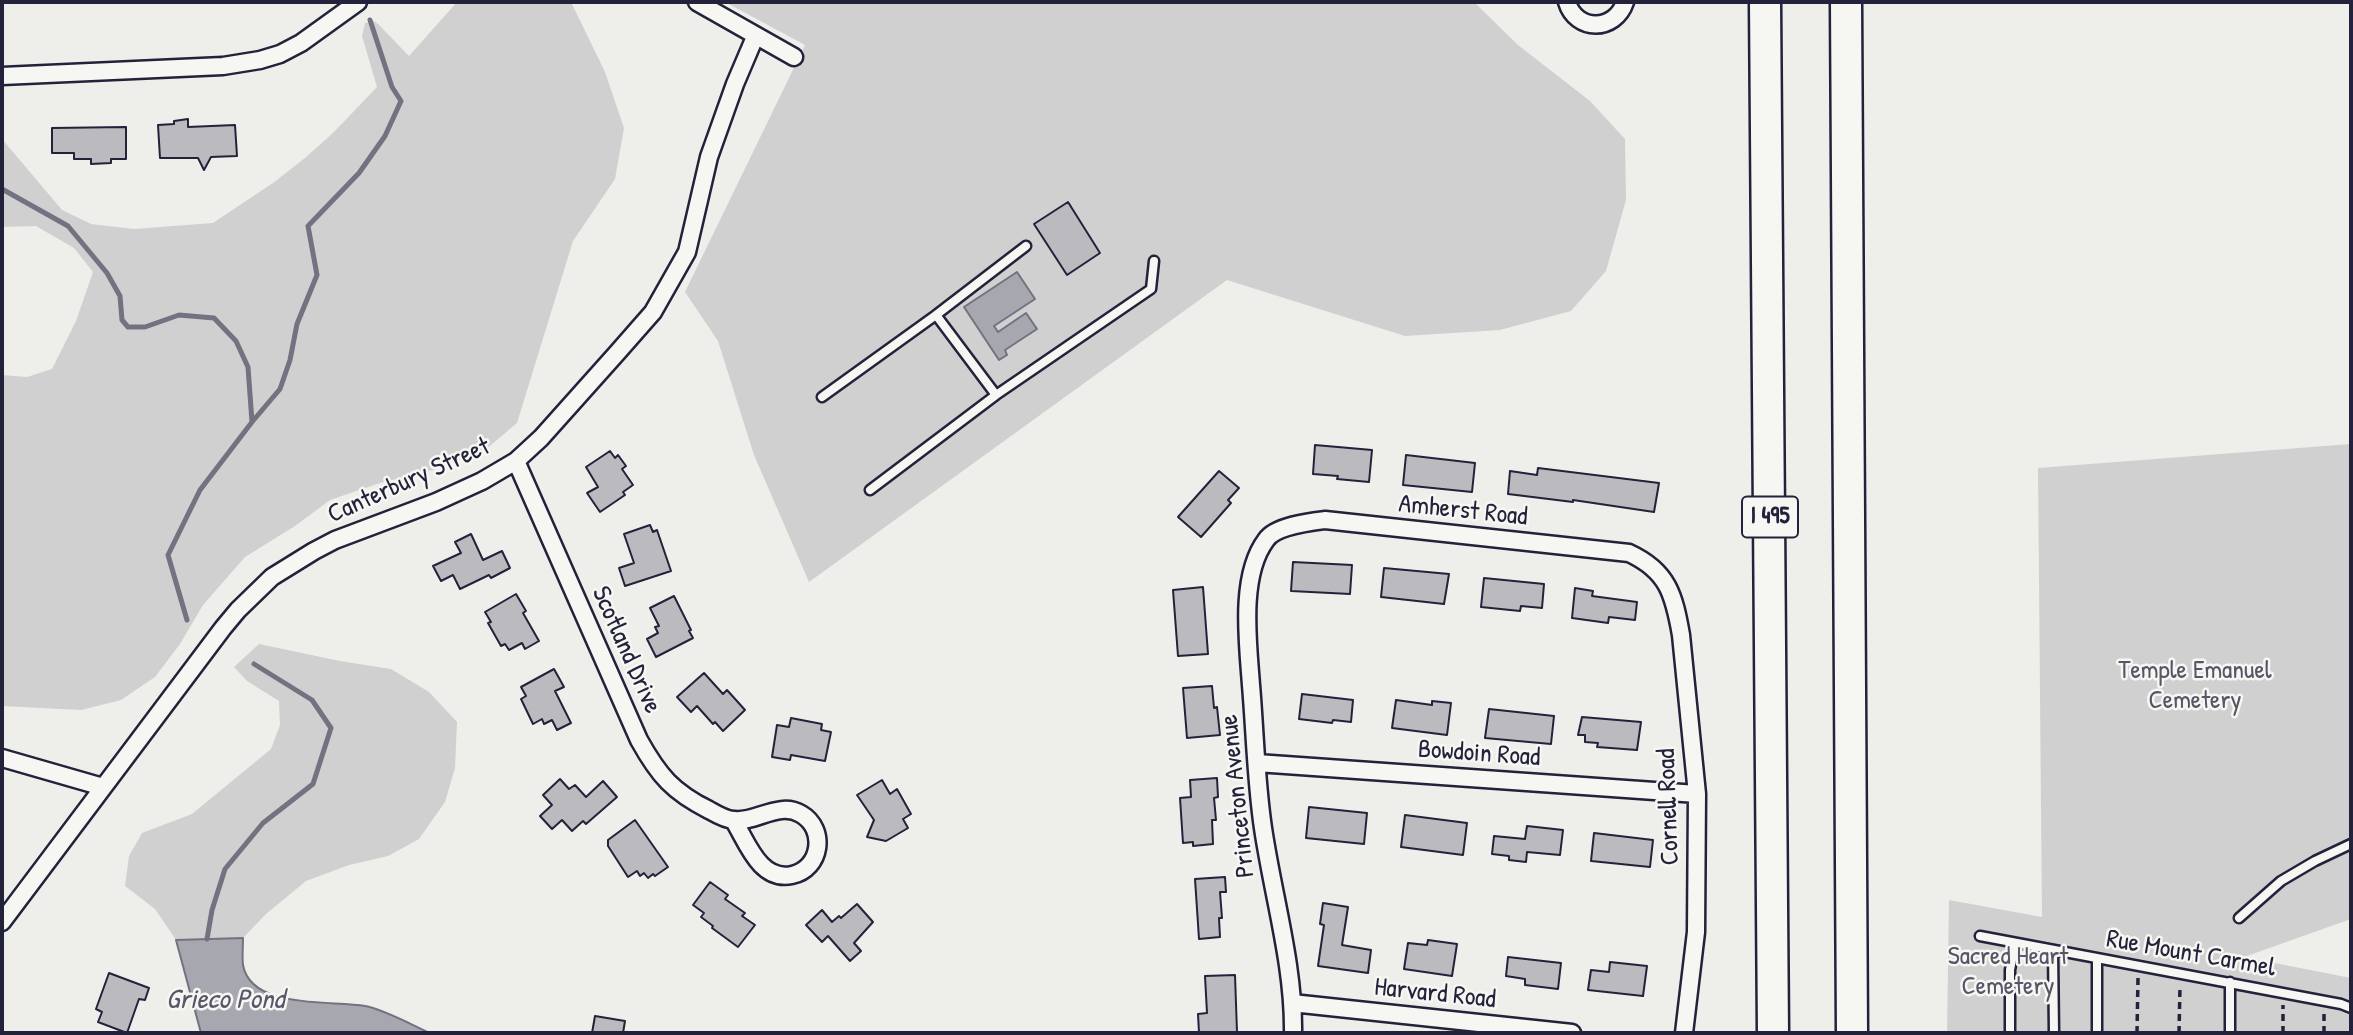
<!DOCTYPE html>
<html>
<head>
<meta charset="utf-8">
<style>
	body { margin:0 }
	#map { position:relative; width:2353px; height:1035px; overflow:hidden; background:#eeeeeb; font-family:"Patrick Hand",sans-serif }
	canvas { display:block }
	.frame { position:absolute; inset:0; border:4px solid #22223b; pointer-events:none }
</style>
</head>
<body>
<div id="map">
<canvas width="2353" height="1035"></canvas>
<div class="frame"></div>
</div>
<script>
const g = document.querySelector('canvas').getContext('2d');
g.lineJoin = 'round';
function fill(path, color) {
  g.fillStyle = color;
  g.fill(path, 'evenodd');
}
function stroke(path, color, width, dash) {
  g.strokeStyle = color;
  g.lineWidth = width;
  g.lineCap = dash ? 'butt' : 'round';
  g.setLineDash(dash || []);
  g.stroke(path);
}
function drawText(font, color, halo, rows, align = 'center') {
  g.font = font + ' "Patrick Hand",sans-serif';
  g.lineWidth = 5;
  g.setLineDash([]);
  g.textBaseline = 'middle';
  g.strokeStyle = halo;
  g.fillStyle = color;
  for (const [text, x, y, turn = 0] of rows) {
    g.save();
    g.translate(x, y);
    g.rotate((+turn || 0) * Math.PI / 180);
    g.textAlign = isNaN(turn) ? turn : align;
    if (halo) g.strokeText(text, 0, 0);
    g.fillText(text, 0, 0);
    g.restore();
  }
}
const green = new Path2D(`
	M457,2H571L605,72L624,128L615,179L573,241L517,423L485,450L437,469L380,483L330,500L295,526L245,557L203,605L180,644L155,677L121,700L81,710L2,706V375L27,377L52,369L76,321L93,272L74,248L36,226L2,227V139L62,210L91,224L134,229L213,223L273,183L305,158L334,132L377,87L362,36L365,23L374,21L378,24L409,56Z
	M725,2H1474L1518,45L1590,101L1625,139L1626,200L1606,271L1571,311L1500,330L1405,336L1227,280L809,582L754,455L718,341L685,292L805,45Z
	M2351,444V919L2244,957L2351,978V1033H1947L1949,900L2042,917L2038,468Z
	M259,644L340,661L391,669L429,692L457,722L455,768L445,802L419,839L388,856L349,865L306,881L266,914L243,938L176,940L155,909L125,886L129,856L142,833L192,814L271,749L280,725L279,701L247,681L234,667Z`);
const water = new Path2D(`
	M1017,272L1035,299L994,326L998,332L1026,313L1037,329L1005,350L1007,355L999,360L964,307Z
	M243,938C243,947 242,957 243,965C251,1010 332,1000 365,1006C383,1009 412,1025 430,1033H201L176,940Z`);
const stream = new Path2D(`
	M2,189L68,226L107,273L120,296L122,320L128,327H145L179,315L214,318L236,341L248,367L252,422L200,490L168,555L187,620
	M252,422L280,389L290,360L297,324L317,275L308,226L359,173L385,136L401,101L392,87L370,20
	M207,939L212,910L225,869L263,823L313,784L331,728L312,700L254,664`);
const building = new Path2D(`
	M188,119V127L235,125L237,156L211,157L204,170L198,158H160L158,125L174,124V121Z
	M126,127V159H111V163L91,164V159H74V153H52V128Z
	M1068,202L1100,253L1067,275L1034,224Z
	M1315,445L1372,450L1369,482L1337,479L1338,476L1313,474Z
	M610,451L615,458L618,455L626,466L622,469L633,485L623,492L625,495L600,512L587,493L598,487L586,467Z
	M1406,455L1475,463L1472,492L1403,485Z
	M1538,468L1659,483L1654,512L1573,500V502L1508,494L1510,471L1537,475Z
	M1219,471L1239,488L1228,500L1231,503L1201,537L1178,517Z
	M650,525L653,532L657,530L671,571L625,586L619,568L634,563L624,534Z
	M471,534L483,560L502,551L510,568L491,578L489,575L460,589L453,575L441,581L433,566L461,553L455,542Z
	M1293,562L1352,565L1350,594L1291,591Z
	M1384,568L1449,574L1444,604L1381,597Z
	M1484,578L1544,584L1542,608L1521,606L1520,611L1481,607Z
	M1203,587L1208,654L1178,656L1173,590Z
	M1575,588L1593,591L1592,596L1637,602L1635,620L1609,617L1608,623L1572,618Z
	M516,594L526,611L523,613L539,641L525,649L522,643L509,650L505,644L501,646L488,623L491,622L485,612Z
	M674,596L691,630L689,631L693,638L656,657L647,639L658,633L655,627L659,626L650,608Z
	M554,669L564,687L555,691L571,723L557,730L552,720L544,724L542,719L533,724L521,699L526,696L521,687Z
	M704,673L723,694L727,690L745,710L723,731L715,722L713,724L697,706L691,712L677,697Z
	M1212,686L1214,708L1217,707L1220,735L1187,738L1183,688Z
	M1302,694L1353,700L1351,722L1333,720L1332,723L1299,719Z
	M1396,700L1432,705V701L1451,703L1447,735L1392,728Z
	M1489,709L1554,716L1551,744L1485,738Z
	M1582,717L1641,722L1637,750L1597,747L1598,743L1585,742V735H1578Z
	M791,718L822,724L821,730L831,732L825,761L791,755L790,760L772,757L777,725L789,727Z
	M1217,778L1218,797L1214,798L1216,820H1212L1213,844L1193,846V842L1183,843L1180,798L1191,797L1190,780Z
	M560,779L569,789L575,785L586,797L603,781L617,797L586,824L583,821L572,831L562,820L552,829L540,816L552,805L543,795Z
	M882,780L890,794L897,789L911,814L903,819L908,828L886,841L867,837L874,820L857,795Z
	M1309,807L1367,813L1364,844L1306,838Z
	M1405,815L1467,823L1463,855L1401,847Z
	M635,820L668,867L655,876L653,874L648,878L644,873L640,876L637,871L628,877L608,846V840Z
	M1527,826L1563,830L1560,855L1527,852L1526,862L1509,860V856L1492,854L1494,836L1525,839Z
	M1594,833L1653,840L1650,867L1591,861Z
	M1225,877L1226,892H1220L1222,918H1219L1220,937L1199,939L1195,879Z
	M710,882L728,895L725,899L745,913L742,916L755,925L738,947L712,928L713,926L701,917L704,913L693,905Z
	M1323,903L1348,907L1342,945L1371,950L1368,973L1318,966L1324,925L1320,924Z
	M857,904L873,922L854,943L861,951L850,961L828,936L822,942L806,925L822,910L832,922L839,916L841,918Z
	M1428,940L1457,944L1452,976L1404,969L1408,943L1427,945Z
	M1508,957L1561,963L1558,989L1525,985V979L1506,976Z
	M1610,962L1647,966L1643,996L1588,990L1591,970L1609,972Z
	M109,973L149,988L145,1000L139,999L127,1033L98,1022L102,1012L96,1009Z
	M1235,975L1237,1032L1199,1033L1198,1014L1207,1013L1205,976Z
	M595,1016L625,1021L623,1033H592Z`);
const path = new Path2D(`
	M2137,1033L2138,978
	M2179,1033L2180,986
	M2283,1033V1005
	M2324,1033V1013`);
const lane = new Path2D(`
	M1026,246L936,315L996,395L1151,289L1154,261
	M822,397L936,315
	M870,490L996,395
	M2239,918L2281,881L2315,861L2351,844
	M1980,936L2341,1004L2351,1008
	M2053,950L2054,1033
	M2010,1033V970L2015,944
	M2097,1033V958
	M2230,1033V982`);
const street = new Path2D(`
	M697,2L794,57
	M1567,2C1576,32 1615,32 1625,2
	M2,76L223,66L260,60L280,54L301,43L358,2
	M516,461L639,740C659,776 673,792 709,810C716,814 726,820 734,820C755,823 779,801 801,814C827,829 821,869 792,875C760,882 747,842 734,821
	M2,758L103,787
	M1257,763L1697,794
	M2,922L223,628L238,610L272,577L314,551L335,540L436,502L482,481L516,461L541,438L617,353L653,312L687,252L709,157L735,84L755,37
	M1292,1003L1572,1033
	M1293,1033C1294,965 1273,896 1263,828C1256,781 1255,732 1251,685C1248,643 1239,576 1266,540C1275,526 1309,522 1325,520L1629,553C1668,571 1674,595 1681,635L1697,794L1696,932L1684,1033`);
const highway = new Path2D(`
	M1765,2L1773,1033
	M1846,2L1852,1033`);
const shields = [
	[1770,517,56]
];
const shieldNames = [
	["I 495",1770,517]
];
const streetNames = [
	["Canterbury Street",409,481,-24],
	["Amherst Road",1463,511,6],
	["Scotland Drive",626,650,66],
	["Bowdoin Road",1479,754,4],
	["Princeton Avenue",1238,796,-96],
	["Cornell Road",1669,807,-92],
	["Rue Mount Carmel",2191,954,10],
	["Harvard Road",1435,994,6]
];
const parkNames = [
	["Temple Emanuel",2195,671],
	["Cemetery",2195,701],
	["Sacred Heart",2008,957],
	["Cemetery",2008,987]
];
const waterNames = [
	["Grieco Pond",225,1001]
];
fill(green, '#d0d0d1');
fill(water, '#a7a7af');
stroke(water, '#727281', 2);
stroke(stream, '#727281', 5);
fill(building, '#bbbbbf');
stroke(building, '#22223b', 2);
stroke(lane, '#22223b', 13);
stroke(street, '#22223b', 21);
stroke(highway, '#22223b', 35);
stroke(path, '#22223b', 3.5, [7, 5]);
stroke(lane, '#f6f6f2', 8);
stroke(street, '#f6f6f2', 16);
stroke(highway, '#f6f6f2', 30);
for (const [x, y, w] of shields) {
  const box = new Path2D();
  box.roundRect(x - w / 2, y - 20.5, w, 41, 5);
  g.fillStyle = '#f6f6f2';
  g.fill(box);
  stroke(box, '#22223b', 2);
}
drawText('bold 24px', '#22223b', null, shieldNames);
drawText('26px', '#22223b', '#f6f6f2', streetNames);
drawText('26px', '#565668', '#f6f6f2', parkNames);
drawText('italic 28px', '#575769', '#f6f6f2', waterNames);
</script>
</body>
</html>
